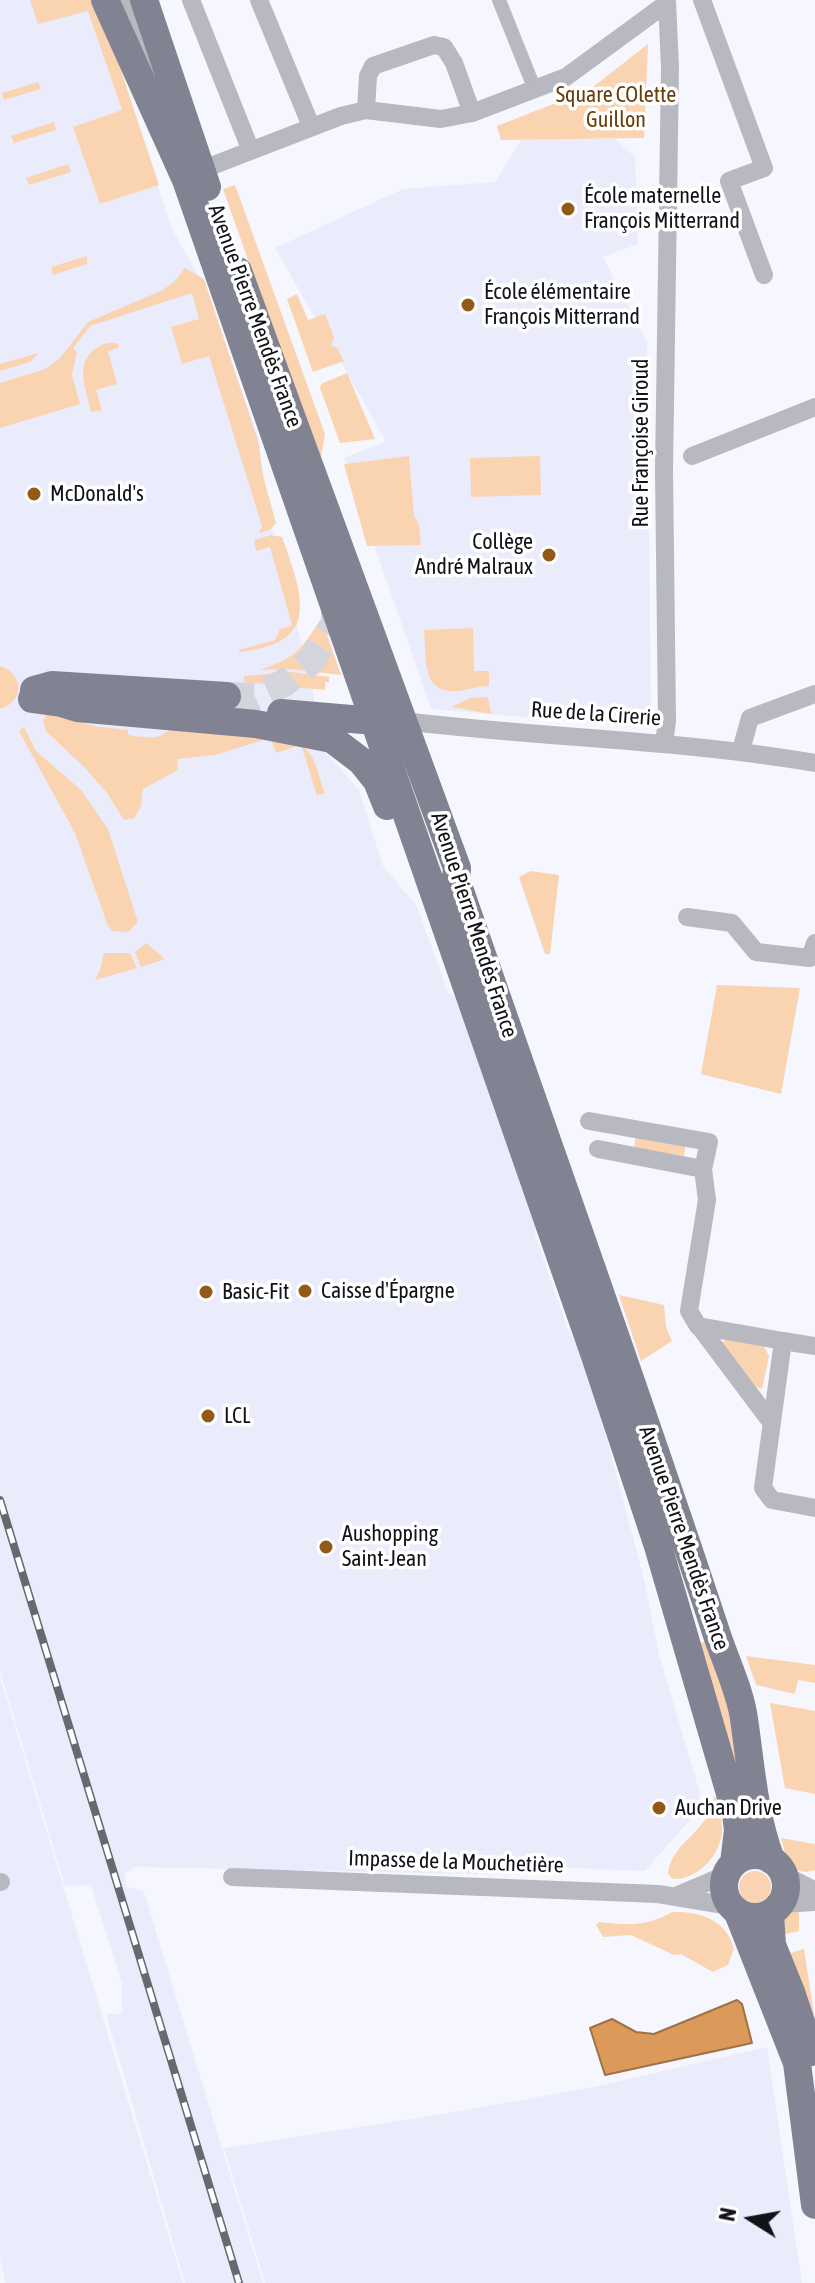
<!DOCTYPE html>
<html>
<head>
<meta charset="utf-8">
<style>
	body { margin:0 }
	#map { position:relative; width:815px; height:2283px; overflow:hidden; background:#f5f6fe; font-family:"Asap Condensed",sans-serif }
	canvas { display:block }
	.north { position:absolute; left:711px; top:2179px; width:80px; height:80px; -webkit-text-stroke:6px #fff; paint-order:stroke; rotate:281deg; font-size:22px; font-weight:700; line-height:32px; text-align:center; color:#121319 }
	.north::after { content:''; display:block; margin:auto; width:28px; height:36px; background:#121319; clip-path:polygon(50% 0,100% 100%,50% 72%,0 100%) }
</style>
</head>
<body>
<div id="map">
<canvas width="815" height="2283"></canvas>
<div class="north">N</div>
</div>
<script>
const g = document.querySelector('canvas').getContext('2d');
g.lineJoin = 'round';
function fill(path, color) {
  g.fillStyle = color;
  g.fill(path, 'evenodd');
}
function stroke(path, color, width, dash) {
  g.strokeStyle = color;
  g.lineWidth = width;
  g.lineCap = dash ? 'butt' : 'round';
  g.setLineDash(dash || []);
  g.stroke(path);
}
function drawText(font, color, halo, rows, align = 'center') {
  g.font = font + ' "Asap Condensed",sans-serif';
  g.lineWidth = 7;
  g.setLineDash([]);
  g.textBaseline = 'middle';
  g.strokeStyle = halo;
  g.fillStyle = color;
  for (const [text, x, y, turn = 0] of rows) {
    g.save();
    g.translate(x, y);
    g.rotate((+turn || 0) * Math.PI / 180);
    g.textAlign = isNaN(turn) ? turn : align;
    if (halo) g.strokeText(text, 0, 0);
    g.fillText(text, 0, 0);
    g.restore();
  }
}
const built = new Path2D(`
	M0,0H88L104,25L172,229L206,289L259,439L268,512L312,685L320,746L359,790L383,866L417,906L448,993L464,1003L535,1209V1234L568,1331L584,1353L645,1583L659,1655L700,1793L696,1813L645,1871L529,1866L520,1875L135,1867L125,1873L126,1886L144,1892L263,2283H185L106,2014H122V1983L91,1885L65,1886L0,1671Z
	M522,139H615L635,157L638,244L603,257L647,342L651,717L638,727L431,709L344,458L386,441L275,248L403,189L495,182Z
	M0,1677L183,2283H5L0,2257Z
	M767,2047L802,2283H265L224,2148L437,2115L594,2087Z`);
const green = new Path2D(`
	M30,0H95L100,7L159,185L100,204L73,127L122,110L88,11L38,24Z
	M648,44L644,138L501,140L497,126L589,90Z
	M38,82L41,89L4,100L2,93Z
	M54,122L56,130L14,143L11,136Z
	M68,164L71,172L29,185L26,178Z
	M235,185L325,434L321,457L318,458L223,189Z
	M87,256V264L53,275L51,267Z
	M185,268L204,279L258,441L263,476L276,523L270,530L259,533L262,526L209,356L182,364L171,327L199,319L192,293L90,326L73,348L77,352L72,375L80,404L0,428V383L45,369L59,359L88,322L163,290L175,281Z
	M297,294L308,320L325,314L334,338L331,346L337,348L344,361L313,372L287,299Z
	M107,343H117L119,348L108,351L117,384L96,390L102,410L91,412C85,383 71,356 107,343Z
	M38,353L30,362L0,371V364Z
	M347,373L375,439L340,443L320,388L321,384Z
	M409,456L414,516L419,525L421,545L367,546L344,464Z
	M540,456L541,495L471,497L470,458Z
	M271,535L282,537C303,596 322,644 239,652V650L275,640L280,629L292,625L270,547L256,551L254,540Z
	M316,626L326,632L341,675L289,669L259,670C289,660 299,654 316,626Z
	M473,628L474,671H489V686C478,686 468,690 458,691C420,694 427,657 424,630Z
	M0,666C24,673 25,702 0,709Z
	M291,672L329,677V682H325V690L243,682L245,676Z
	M488,697L491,714L451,707L470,698Z
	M52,713L94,726L128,730V735C138,736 150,739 160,736C164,734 167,731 171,730C204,722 293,724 312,757C318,768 320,781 325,793L317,796L302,747L297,746L276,753L270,738L215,755L177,759L178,770L143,789L141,806L134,818L124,820L107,793L85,768L46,731L43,721L47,714Z
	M24,727L36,751L81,790L108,829L138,922L128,932L113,931L108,926L75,833L19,731Z
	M530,871L559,875L550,954H545L519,877Z
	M146,943L165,959L141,967L135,952Z
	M104,953H130L137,968L95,980L100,970Z
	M717,985L800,988L781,1094L701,1074Z
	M636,1135L686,1144L684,1156L634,1148Z
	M619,1295L664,1305L666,1327L672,1341L641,1361Z
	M728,1337L763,1345L769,1356L762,1389L756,1387L722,1343Z
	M709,1640L721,1676L740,1769L734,1771L696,1645Z
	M746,1656L815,1665V1683L798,1680L795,1694L756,1685Z
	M770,1703L815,1711V1794L785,1788Z
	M714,1797H717C719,1808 722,1819 722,1829C722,1854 698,1880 673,1879L668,1874C671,1841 711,1831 714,1797Z
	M781,1838L815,1844V1870C791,1878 786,1857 781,1838Z
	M739 1887a16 16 0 1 1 32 0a16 16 0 1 1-32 0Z
	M799,1909V1931L778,1936C780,1922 783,1913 799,1909Z
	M672,1912C700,1911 727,1920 734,1949L728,1965L713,1972L681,1954L674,1955L631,1935L603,1937L596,1925L599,1922C627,1925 647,1927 672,1912Z
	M804,1949L814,2014L808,2017L784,1955Z`);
const water = new Path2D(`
	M737,2000L742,2004L752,2043L605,2075L590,2028L612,2019L636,2032L654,2034Z`);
const primaryTunnel = new Path2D(`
	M227,696L254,697L284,683L310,662L335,623V600`);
const pedestrian = new Path2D(`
	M499,0L535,90`);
const minor = new Path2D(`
	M191,0L251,151
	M259,0L311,126
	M702,0L764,168L729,181L764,275
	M366,110L368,76L373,66L434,45L444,47L454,63L472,113
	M201,170L341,116L366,110L441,119L472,113L566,77L667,3
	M692,456L815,407
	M396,720C536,738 676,739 815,763
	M664,743L667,721L664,470L670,68L667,0
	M741,750L750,718L815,694
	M687,917L732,923L756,952L810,958L815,943
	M589,1121L709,1142L703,1169L707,1200L689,1311L698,1326L783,1341L763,1488L772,1500L815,1508
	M598,1149L703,1169
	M699,1326L771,1422
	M783,1341L815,1346
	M232,1877L658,1894L730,1906
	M0,1882H1
	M678,1895L725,1875`);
const tertiary = new Path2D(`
	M127,0L154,82
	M784,1877L815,1893
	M781,1902L815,1900`);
const primary = new Path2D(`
	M105,0L186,180L595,1356L658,1546L736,1814L738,1830L734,1863
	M144,0L207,187
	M238,271L457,868L456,879C542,1130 633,1380 716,1632C725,1660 740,1690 744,1719C751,1767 754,1814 771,1860
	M34,690L52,685L227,696
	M32,699L61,703L77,708L256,724L332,739L361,761L377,781L387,806
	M281,713L363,720L373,717L382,702
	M724 1886a31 31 0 1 1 62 0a31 31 0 1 1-62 0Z
	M738,1913L797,2063L815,2205
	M770,1914L772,1945L791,1992L811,2052`);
const rail = new Path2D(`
	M0,1500L239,2283`);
const markers = [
	[568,209,8,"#935917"],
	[468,305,8,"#935917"],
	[34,494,8,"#935917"],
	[549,555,8,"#935917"],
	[305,1291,8,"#935917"],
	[206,1292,8,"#935917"],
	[208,1416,8,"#935917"],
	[326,1547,8,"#935917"],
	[659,1808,8,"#935917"]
];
const parkNames = [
	["Square COlette",616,95],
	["Guillon",616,120]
];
const poiNames = [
	["École maternelle",584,196],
	["François Mitterrand",584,221],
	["École élémentaire",484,292],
	["François Mitterrand",484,317],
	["McDonald's",50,494],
	["Collège",533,542,"right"],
	["André Malraux",533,567,"right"],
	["Caisse d'Épargne",321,1291],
	["Basic-Fit",222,1292],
	["LCL",224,1416],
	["Aushopping",342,1534],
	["Saint-Jean",342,1559],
	["Auchan Drive",675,1808]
];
const streetNames = [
	["Avenue Pierre Mendès France",255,316,70],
	["Rue Françoise Giroud",641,443,-90],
	["Rue de la Cirerie",596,714,4],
	["Avenue Pierre Mendès France",474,925,72],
	["Avenue Pierre Mendès France",684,1538,71],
	["Impasse de la Mouchetière",456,1862,2]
];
fill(built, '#eaecfc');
fill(green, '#fad4b1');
fill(water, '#db995a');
stroke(water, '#9f7146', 2);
stroke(primaryTunnel, '#d3d4dc', 28, [28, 14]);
stroke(pedestrian, '#b7b8c0', 14);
stroke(minor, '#b7b8c0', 18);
stroke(tertiary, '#b7b8c0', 22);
stroke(primary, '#828392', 28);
stroke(rail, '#686970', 8);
stroke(rail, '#fff', 5, [15]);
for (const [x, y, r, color] of markers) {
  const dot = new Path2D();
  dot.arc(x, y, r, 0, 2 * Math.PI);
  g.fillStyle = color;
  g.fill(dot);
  stroke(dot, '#fff', 3);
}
drawText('22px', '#683d0a', '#fff', parkNames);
drawText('22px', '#121319', '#fff', poiNames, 'left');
drawText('22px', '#121319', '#fff', streetNames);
</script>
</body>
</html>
